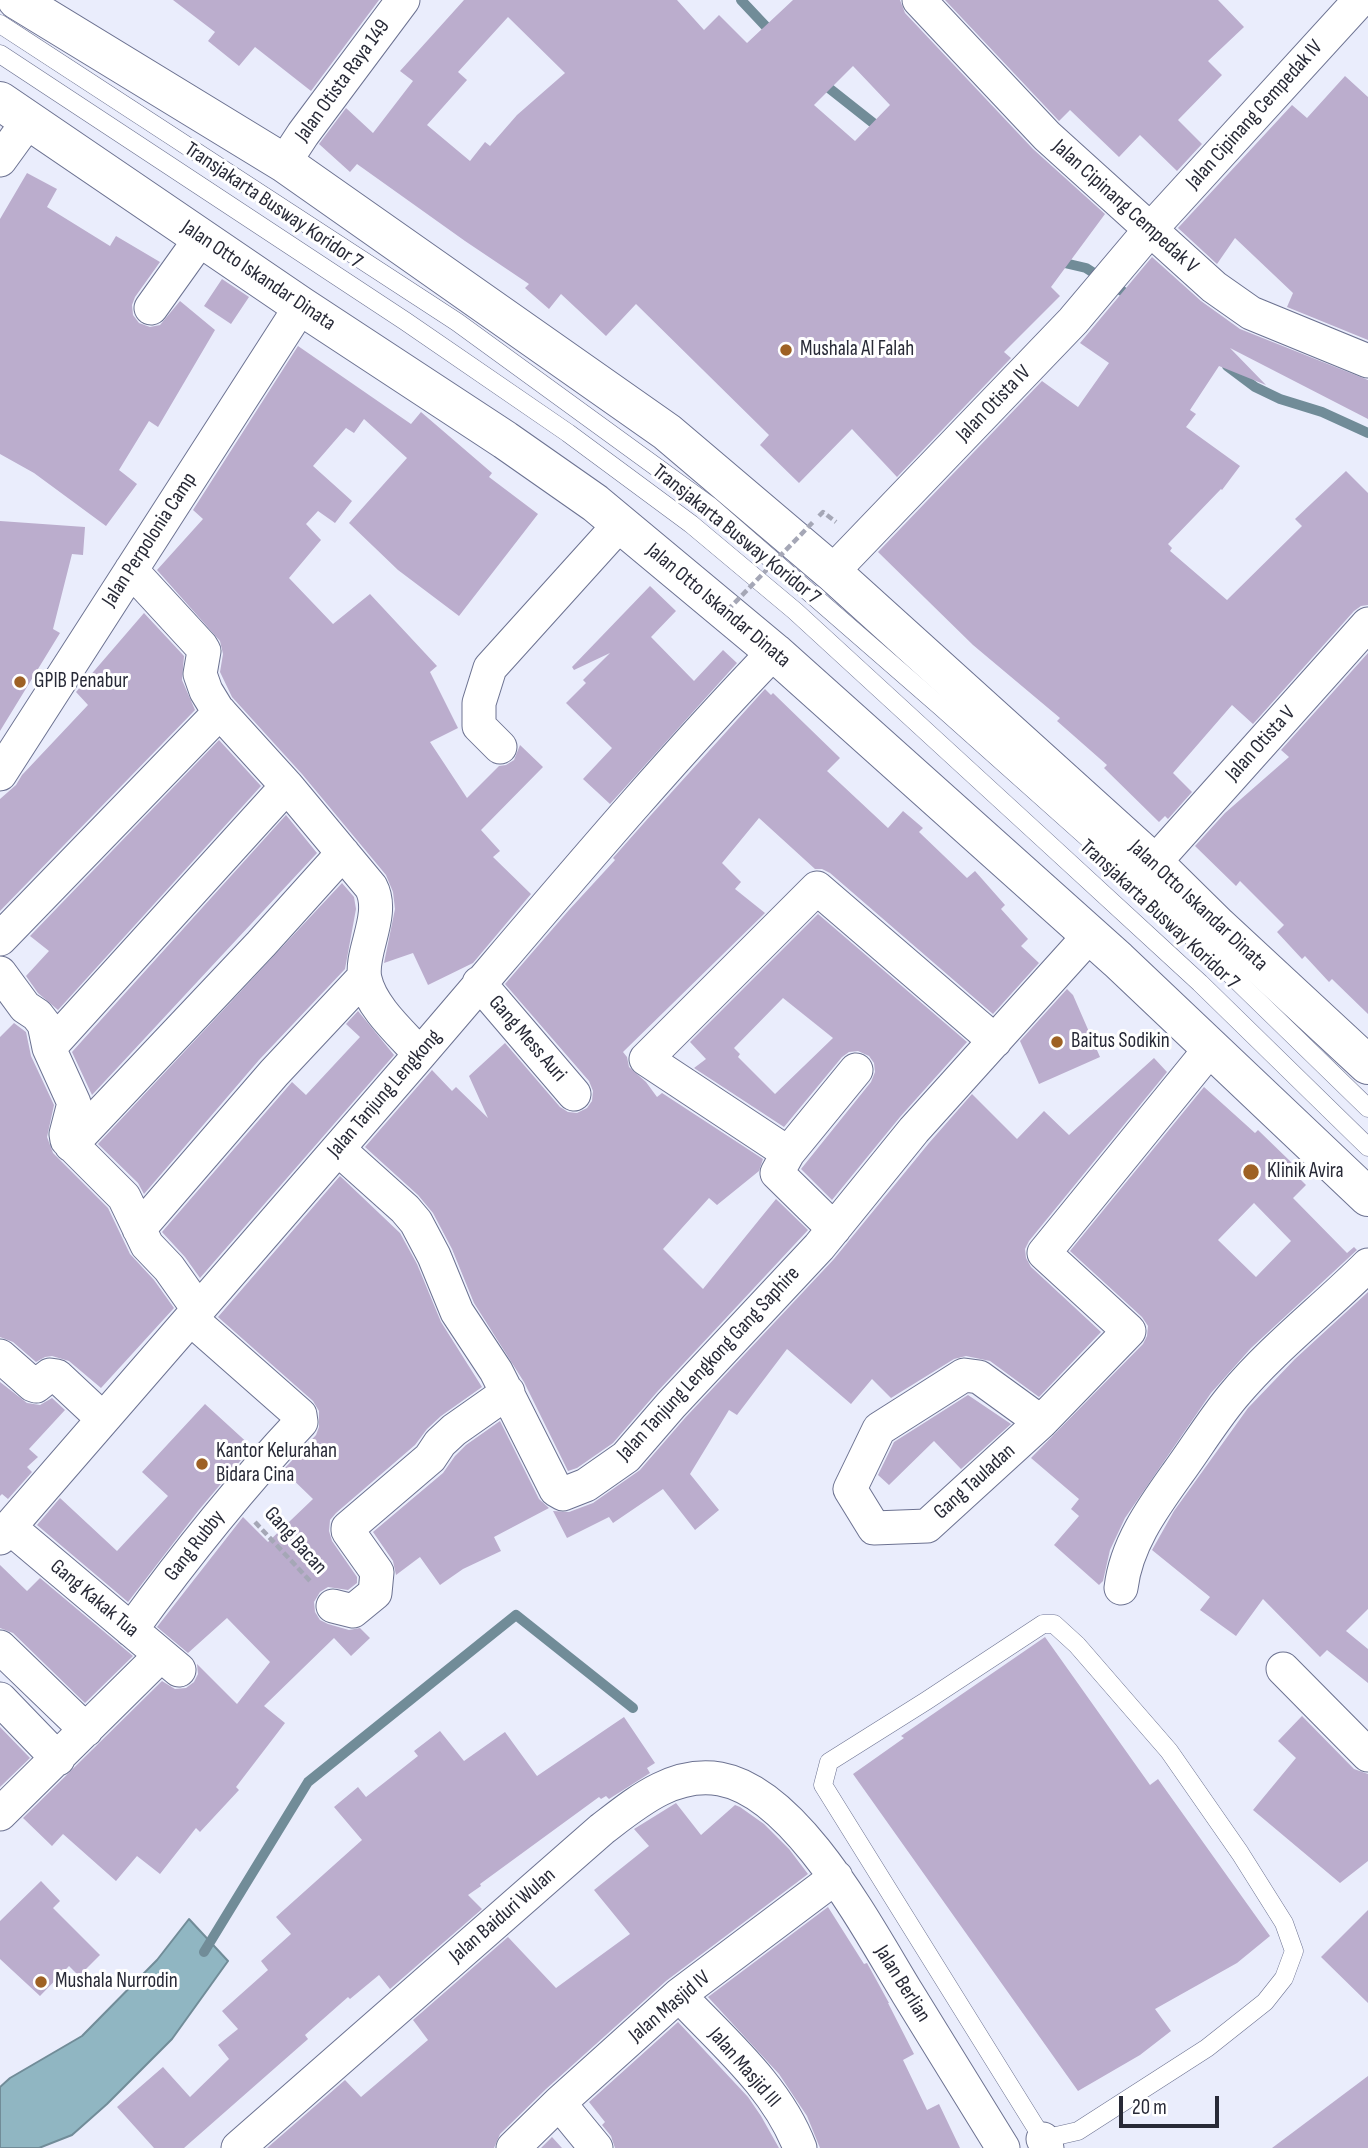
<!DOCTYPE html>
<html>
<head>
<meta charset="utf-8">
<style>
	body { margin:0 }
	#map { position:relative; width:1368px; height:2148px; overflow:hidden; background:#eaedfc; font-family:"Sofia Sans Condensed",sans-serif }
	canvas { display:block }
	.scale { position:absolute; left:1119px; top:2096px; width:100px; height:32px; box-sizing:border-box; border:4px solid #282a37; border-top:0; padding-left:9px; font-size:21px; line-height:24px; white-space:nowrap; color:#282a37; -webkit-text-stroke:5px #fff; paint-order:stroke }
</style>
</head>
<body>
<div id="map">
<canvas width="1368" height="2148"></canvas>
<div class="scale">20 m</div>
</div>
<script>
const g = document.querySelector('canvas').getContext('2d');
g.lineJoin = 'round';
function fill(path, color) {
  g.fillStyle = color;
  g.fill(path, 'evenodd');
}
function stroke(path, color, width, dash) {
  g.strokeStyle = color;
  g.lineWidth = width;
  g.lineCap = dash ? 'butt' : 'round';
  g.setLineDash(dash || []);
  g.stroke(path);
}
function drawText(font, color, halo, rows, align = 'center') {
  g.font = font + ' "Sofia Sans Condensed",sans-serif';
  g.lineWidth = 6;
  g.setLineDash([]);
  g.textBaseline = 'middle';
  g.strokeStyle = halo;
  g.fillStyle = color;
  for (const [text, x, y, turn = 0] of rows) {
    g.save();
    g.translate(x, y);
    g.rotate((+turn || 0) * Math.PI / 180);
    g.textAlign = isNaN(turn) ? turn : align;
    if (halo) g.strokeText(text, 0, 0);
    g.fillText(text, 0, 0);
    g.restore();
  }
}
const water = new Path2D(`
	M189,1919L228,1961L172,2039L107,2104L72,2135L39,2148H0V2087L10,2078L82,2036L157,1960Z`);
const stream = new Path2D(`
	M741,0L772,33
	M820,81L882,130
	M1056,261L1086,268L1133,298
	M1227,366L1255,387L1280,399L1322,412L1368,433
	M204,1952L308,1782L516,1615L633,1708`);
const building = new Path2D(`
	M173,0H379L311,91L255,47L239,66L208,41L215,32Z
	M464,0H677L704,30L719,15L747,43L793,0H900L905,13L1033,149L1105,214L1051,287L1060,296L1004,352L1011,358L897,477L852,429L799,483L760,445L769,435L636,304L606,336L561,294L549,309L525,288L529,284L465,241L357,164L350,172L319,144L346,108L373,133L413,81L400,71ZM508,17L565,73L517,115L490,146L485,142L470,161L427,125L467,80L458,72ZM853,66L890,105L855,141L814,105Z
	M945,0H1218L1244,27L1208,61L1222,75L1178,120L1202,144L1177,171L1140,135L1119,157L1070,110L1059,121Z
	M1345,76L1368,97V340L1287,307L1293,293L1235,238L1217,264L1178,228L1292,105L1307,118Z
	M27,173L57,189L47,207L110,246L116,236L160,262L135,297L132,305L133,315L139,323L150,327L160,325L180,301L215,330L158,427L149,421L119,470L137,484L106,526L34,473L0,454V219Z
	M1152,257L1201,301L1240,329L1368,380V419L1230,348L1266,385L1219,366L1190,410L1196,414L1186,427L1240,466L1222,490L1221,489L1168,544L1172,548L1170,551L1227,600L1302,526L1295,519L1346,471L1368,493V605L1361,606L1354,611L1253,724L1232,705L1173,773L1192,792L1168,819L1165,816L1159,822L1104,768L1107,765L1057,721L1060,718L973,645L878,552L1042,381L1078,407L1109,363L1080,343Z
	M222,279L249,297L231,324L204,306Z
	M298,346L411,424L421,412L492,473L489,477L538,514L459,616L398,570L349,523L407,458L364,419L354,433L346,428L313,466L352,501L335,523L318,511L306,524L321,540L289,578L333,624L370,594L437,666L430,672L458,728L430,742L467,798L499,766L506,765L514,760L520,745L543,767L481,830L500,851L493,857L531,894L473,963L428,985L413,953L384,963L395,909L393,892L386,875L302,774L232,697L220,672L223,654L220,641L157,570L203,519L193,510Z
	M0,521L85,527L83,555L72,554L53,629L60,633L0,731Z
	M650,586L676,611L651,637L694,681L723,650L737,663L610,804L583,779L612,748L566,703L586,683L583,680L610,653L574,670L572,667Z
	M144,613L184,656L182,680L195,710L0,911V799L16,785L22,775L88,705L76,692Z
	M1368,653V1014L1332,979L1329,982L1305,956L1302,959L1277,932L1284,925L1240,881L1236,886L1195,846L1225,813L1289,757L1281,750Z
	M765,689L771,695L773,693L840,758L827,771L888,828L903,811L923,828L919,832L967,878L975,871L1005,905L1001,909L1028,939L1021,946L1039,963L993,1014L830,873L822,869H815L759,818L722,863L741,882L735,889L765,913L623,1052L627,1057L629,1067L646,1082L657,1097L662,1093L763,1159L759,1171L717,1205L709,1198L663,1249L703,1289L776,1199L808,1230L657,1392L613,1443L577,1468L568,1471L524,1382L474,1303L452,1249L433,1213L418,1195L365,1147L432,1070L452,1091L456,1087L488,1118L469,1076L505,1043L560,1107L568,1112L577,1113L587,1108L592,1101L593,1091L589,1081L505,984L569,910L615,860L613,858L651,815Z
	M219,740L261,786L58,1010L38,993L26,976L49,951L30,936Z
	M286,815L317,853L92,1095L72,1052Z
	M342,883L354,897L356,909L345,969L259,1060L144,1194L138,1183L98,1144Z
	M818,914L967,1042L900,1117L832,1200L801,1169L871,1082L875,1072L874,1063L869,1056L858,1051L849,1052L842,1057L784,1127L694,1068L706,1059L690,1042ZM783,998L833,1038L775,1094L738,1057L740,1054L734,1048Z
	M1067,989L1073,995L1100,1057L1039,1084L1020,1041Z
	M358,1011L394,1055L200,1278L185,1257L162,1232L292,1082L306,1095L360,1037L346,1024Z
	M14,1023L26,1032L31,1056L54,1105L47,1137L53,1153L108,1208L130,1254L154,1280L174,1308L101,1388L69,1361L52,1356L45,1357L36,1362L13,1342L0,1337V1037Z
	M1154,1058L1167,1072L1029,1241L1025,1249L1026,1258L1031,1267L1101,1332L1039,1397L990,1361L966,1356L954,1359L891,1398L872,1379L851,1404L787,1349L737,1415L729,1410L690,1474L719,1510L695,1530L663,1489L613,1523L609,1517L567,1538L553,1511L569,1512L593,1503L640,1470L685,1418L834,1259L929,1143L972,1094L1017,1139L1044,1111L1069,1135Z
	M1204,1087L1255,1133L1258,1130L1292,1163L1288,1167L1306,1185L1293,1198L1347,1253L1354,1247L1357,1250L1251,1348L1211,1393L1125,1518L1110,1550L1103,1581L1099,1585L1054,1545L1079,1516L1071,1509L1079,1499L1031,1458L1143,1344L1147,1336L1148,1326L1142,1317L1070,1251ZM1254,1203L1291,1241L1256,1277L1218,1240Z
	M340,1176L400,1233L417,1264L441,1322L482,1387L441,1416L427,1429L415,1445L336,1513L330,1520L329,1531L332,1541L357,1577V1583L348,1590L328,1587L320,1592L314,1602L315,1612L320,1620L328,1624L349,1630L360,1628L370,1638L351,1656L334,1638L264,1706L285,1723L236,1787L239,1790L200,1832L196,1828L160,1874L137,1856L116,1881L63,1834L52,1846L23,1818L162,1681L175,1689L186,1688L194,1682L198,1674L197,1664L237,1704L270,1662L227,1618L188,1653L157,1627L243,1517L268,1542L313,1499L283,1470L316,1435L319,1427V1411L313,1401L218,1317Z
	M1368,1292V1609L1346,1631L1368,1649V1683L1327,1650L1320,1657L1263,1599L1236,1636L1200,1610L1210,1597L1152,1550L1174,1511L1248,1408L1295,1359Z
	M0,1382L27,1403L40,1405L52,1398L65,1410L29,1449L38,1457L27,1467L32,1472L8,1499L2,1494L0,1496Z
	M968,1395L1011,1424L961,1469L934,1441L889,1485L878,1475L894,1442Z
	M205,1404L252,1447L198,1511L128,1602L37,1525L60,1498L117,1551L168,1496L142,1472Z
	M500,1421L539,1499L549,1508L494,1537L501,1551L463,1569L440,1585L420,1557L396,1575L393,1561L373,1532L443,1473L455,1456L466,1445Z
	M0,1565L27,1591L40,1578L133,1656L85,1703L13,1633L0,1628Z
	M1045,1637L1150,1785L1158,1779L1270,1936L1237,1963L1155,2009L1171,2031L1140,2055L1078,2091L853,1774L904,1738L901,1736Z
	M1302,1716L1354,1769L1368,1774V1861L1340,1883L1253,1810L1296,1758L1278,1741Z
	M624,1717L655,1763L647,1768L650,1773L609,1799L606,1796L601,1799L599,1797L480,1884L481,1886L468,1895L482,1909L390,1989L379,1975L350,1999L348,1997L305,2035L308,2039L184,2148H154L117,2107L163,2067L190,2097L229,2059L218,2045L238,2029L222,2011L268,1970L261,1961L291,1934L276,1917L362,1840L334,1807L358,1787L366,1797L418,1756L414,1751L440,1731L464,1761L505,1732L537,1776Z
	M0,1727L30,1758L0,1787Z
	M676,1803L701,1835L735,1805L740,1807L764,1824L789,1849L808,1874L666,1981L546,2089L500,2134L494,2148H267L345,2080L361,2097L428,2040L413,2020L508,1937L556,1988L630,1934L594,1890L649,1846L634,1829Z
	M41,1881L60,1901L53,1908L100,1955L79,1976L69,1966L40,1996L0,1959V1921Z
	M828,1907L864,1964L867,1963L889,2003H888L914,2054L903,2060L927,2110L939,2104L960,2148H820L807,2116L779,2074L708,1997Z
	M1368,1910V2003L1321,1957Z
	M678,2022L748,2097L761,2116L779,2148H615L611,2136L602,2125L605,2122L589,2102Z
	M1368,2076V2148H1272Z
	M552,2137L562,2148H541Z`);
const path = new Path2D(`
	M819,516L823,512L836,522
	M255,1522L311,1582`);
const lane = new Path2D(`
	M0,24L457,322L710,506L941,707L1118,865L1368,1108
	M0,54L405,321L568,433L691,524L795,611L1050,845L1200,983L1368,1147
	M1043,1624H1054L1077,1645L1169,1751L1240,1853L1284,1923L1294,1951L1284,1978L1265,2002L1207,2048L1078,2131L1043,2139L823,1785L829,1762L926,1701Z`);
const street = new Path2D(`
	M919,0L1047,136L1214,287L1251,313L1368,361
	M0,160L29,120
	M284,163L303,134L403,0
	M151,308L201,238
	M131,570L201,646L204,651L200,674L206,691L217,709L287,786L371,887C386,915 359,953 365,979C371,1007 401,1033 420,1054
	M832,572L1073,321L1149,231L1360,0
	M500,747L479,726V703L490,668L620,524
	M0,774L301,306
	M1154,863L1368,624
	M0,939L220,712
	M0,973L25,1007L37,1015L44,1024L49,1048L74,1103L66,1134L67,1140L124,1197L147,1245L169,1268L198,1309
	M479,983L574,1094
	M49,1048L287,786
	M71,1145L261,944L343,853
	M338,1149L405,1209L416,1222L434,1256L457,1312L496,1371L556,1490L563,1494L586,1485L626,1457L671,1405L819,1247L914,1130L1090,935
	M788,1153L856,1070
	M139,1229L274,1073L364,977
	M834,1229L777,1173L788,1153L646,1059L817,888L995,1041
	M0,1356L33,1385L36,1386L50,1375L57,1376L103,1419
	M1041,1422L979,1377L964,1375L879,1429L850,1489L874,1528L927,1526L1041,1422L1129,1331L1044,1253L1211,1048
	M9,1527L179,1670
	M0,1538C138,1378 277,1220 415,1060C533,923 648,783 774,652
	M1121,1588C1126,1545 1152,1509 1177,1474C1196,1448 1213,1420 1233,1396C1273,1348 1324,1309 1368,1265
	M333,1606L353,1611L375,1593L377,1572L348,1531V1528L430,1458L440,1443L454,1430L508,1392
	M131,1630C184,1557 240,1487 301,1422L300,1415L191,1319
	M0,1647L86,1730
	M1283,1669L1368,1755
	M0,1699L58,1759
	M0,1814L161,1655
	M679,1995C723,2042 777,2087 800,2148
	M559,2103L596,2148
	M1043,2139L1047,2148
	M238,2148L602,1829C636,1803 673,1771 720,1779C798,1793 869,1931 908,1994C940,2045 971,2097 1003,2148
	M513,2148L559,2103L679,1995L836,1877`);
const primary = new Path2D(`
	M17,0L284,163L667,432L832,572L1154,863L1218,926L1368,1065
	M0,101L301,306L505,440L595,503L774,652L1118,960L1368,1197`);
const pathBridge = new Path2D(`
	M720,618L815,520`);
const markers = [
	[786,350,7,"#9e6124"],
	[20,682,7,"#9e6124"],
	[1057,1042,7,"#9e6124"],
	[1251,1172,9,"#9e6124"],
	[202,1464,7,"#9e6124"],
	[41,1982,7,"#9e6124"]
];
const streetNames = [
	["Jalan Otista Raya 149",343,81,-54],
	["Jalan Cipinang Cempedak IV",1255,115,-48],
	["Transjakarta Busway Koridor 7",273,206,34],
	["Jalan Cipinang Cempedak V",1125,207,42],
	["Jalan Otto Iskandar Dinata",258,276,34],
	["Jalan Otista IV",994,404,-46],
	["Transjakarta Busway Koridor 7",736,535,39],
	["Jalan Perpolonia Camp",150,540,-57],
	["Jalan Otto Iskandar Dinata",718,606,40],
	["Jalan Otista V",1261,744,-48],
	["Jalan Otto Iskandar Dinata",1198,906,43],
	["Transjakarta Busway Koridor 7",1159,915,43],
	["Gang Mess Auri",527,1039,49],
	["Jalan Tanjung Lengkong",385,1094,-49],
	["Jalan Tanjung Lengkong Gang Saphire",709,1364,-47],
	["Gang Tauladan",975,1482,-42],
	["Gang Bacan",295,1541,48],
	["Gang Rubby",195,1546,-52],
	["Gang Kakak Tua",94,1599,40],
	["Jalan Baiduri Wulan",503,1916,-41],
	["Jalan Berlian",902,1984,58],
	["Jalan Masjid IV",670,2007,-40],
	["Jalan Masjid III",744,2068,49]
];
const poiNames = [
	["Mushala Al Falah",800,350],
	["GPIB Penabur",34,682],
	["Baitus Sodikin",1071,1042],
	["Klinik Avira",1267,1172],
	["Kantor Kelurahan",216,1452],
	["Bidara Cina",216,1476],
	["Mushala Nurrodin",55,1982]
];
fill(water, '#90b6c2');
stroke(water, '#718c98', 2);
stroke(stream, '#718c98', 10);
fill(building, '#bbadcd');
stroke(lane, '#6c7291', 19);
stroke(street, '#6c7291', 35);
stroke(primary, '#6c7291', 40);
stroke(path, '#a5a7b6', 4.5, [7, 3.5]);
stroke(lane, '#fff', 18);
stroke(street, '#fff', 33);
stroke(primary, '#fff', 38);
stroke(pathBridge, '#a5a7b6', 4.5, [7, 3.5]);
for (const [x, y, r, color] of markers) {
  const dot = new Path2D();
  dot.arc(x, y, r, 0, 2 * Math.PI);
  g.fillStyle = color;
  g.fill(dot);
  stroke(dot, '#fff', 2.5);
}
drawText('21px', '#282a37', '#fff', streetNames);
drawText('21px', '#282a37', '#fff', poiNames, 'left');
</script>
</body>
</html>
